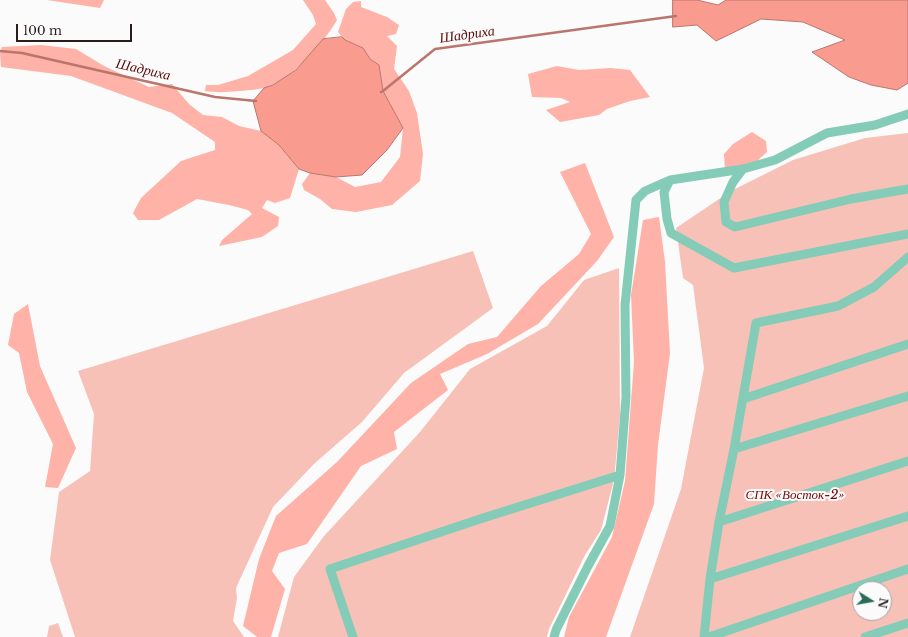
<!DOCTYPE html>
<html>
<head>
<meta charset="utf-8">
<style>
	body { margin:0 }
	#map { position:relative; width:908px; height:637px; overflow:hidden; background:#fbfbfb; font-family:"Libre Baskerville",serif }
	canvas { display:block }
	.north { position:absolute; left:852px; top:581px; width:40px; height:40px; box-sizing:border-box; background:#fbfbfb; border:1px solid #a7a2a1; border-radius:50%; rotate:101deg; font-size:11px; font-weight:700; line-height:16px; text-align:center; color:#281d1b }
	.north::after { content:''; display:block; margin:auto; width:14px; height:18px; background:#2a6b5a; clip-path:polygon(50% 0,100% 100%,50% 72%,0 100%) }
	.scale { position:absolute; left:16px; top:24px; width:116px; height:18px; box-sizing:border-box; border:2px solid #281d1b; border-top:0; padding-left:5px; font-size:12px; line-height:14px; white-space:nowrap; color:#281d1b; -webkit-text-stroke:3px #fbfbfb; paint-order:stroke }
</style>
</head>
<body>
<div id="map">
<canvas width="908" height="637"></canvas>
<div class="north">N</div>
<div class="scale">100 m</div>
</div>
<script>
const g = document.querySelector('canvas').getContext('2d');
g.lineJoin = 'round';
function fill(path, color) {
  g.fillStyle = color;
  g.fill(path, 'evenodd');
}
function stroke(path, color, width, dash) {
  g.strokeStyle = color;
  g.lineWidth = width;
  g.lineCap = dash ? 'butt' : 'round';
  g.setLineDash(dash || []);
  g.stroke(path);
}
function drawText(font, color, halo, rows, align = 'center') {
  g.font = font + ' "Libre Baskerville",serif';
  g.lineWidth = 4;
  g.setLineDash([]);
  g.textBaseline = 'middle';
  g.strokeStyle = halo;
  g.fillStyle = color;
  for (const [text, x, y, turn = 0] of rows) {
    g.save();
    g.translate(x, y);
    g.rotate((+turn || 0) * Math.PI / 180);
    g.textAlign = isNaN(turn) ? turn : align;
    if (halo) g.strokeText(text, 0, 0);
    g.fillText(text, 0, 0);
    g.restore();
  }
}
const green = new Path2D(`
	M908,133V637H630L681,489L704,368L693,285L683,278L676,228L731,191L793,160L865,138ZM860,589H884V613H860Z
	M473,251L493,308L404,373L362,422L315,463L273,507L236,588L237,598L233,621L244,637H75L50,560L59,492L90,471L94,414L78,371Z
	M619,268L620,416L614,480L601,530L585,555L549,629L547,637H278L294,577L324,536L420,432L470,369L547,326L584,280Z
	M58,623L63,637H47L49,626Z`);
const forest = new Path2D(`
	M47,0H104L100,8Z
	M303,0H325L334,13L337,20C324,42 296,75 272,85C262,90 250,90 239,91C226,92 218,93 205,91L206,85H218L248,76L293,50L316,24L313,15Z
	M361,1V7L387,17L399,25L396,34L387,36L397,46L394,69L409,91L417,113L423,154L420,181L392,205L356,212L332,209L320,199L304,190L302,184L310,173L336,177L355,187L381,182L400,157L403,128L383,91L379,65L370,59L363,48L345,40L338,32L346,9L353,2Z
	M41,45L76,49L104,66L149,87L172,84L189,104L203,115L222,117L239,126L261,131L279,145L299,169L290,198L275,203L267,200L262,208L279,217L278,226L262,237L219,246L222,240L252,214L248,210L229,205L197,199L159,220H138L133,213L141,198L181,161L215,150V142L172,113L71,76L1,67L0,53L2,47Z
	M557,66L579,70L611,68L630,70L650,97L630,101L607,109L599,115L560,122L546,110L570,102L561,98L532,97L528,74Z
	M752,132L766,141L767,152L755,163L725,170L724,154L733,144Z
	M585,163L614,237L597,261L538,324L487,354L440,374L448,390L394,432L397,449L361,466L307,544L279,553L272,571L285,589L271,637H257L243,626L259,559L276,516L337,462L411,383L468,344L497,337L541,286L579,254L591,234L560,172Z
	M659,217L665,262L670,353L658,445L654,504L606,637H564L569,617L612,537L625,481L634,362L631,295L643,220Z
	M28,304L40,366L76,448L58,488L45,487L53,444L27,392L19,353L8,345L14,314Z`);
const water = new Path2D(`
	M673,0H697L718,5L726,0H908V83L897,90L871,85L849,77L812,52L845,40L803,22L761,19L716,41L697,25L673,27Z
	M342,37L345,40L363,48L370,59L379,65L383,91L403,128L387,150L362,175L336,177L310,173L299,169L279,145L261,131L253,101L264,88L273,85L296,70L323,39Z`);
const stream = new Path2D(`
	M0,51L22,53L215,97L256,101
	M381,92L383,91L435,49L676,16`);
const minor = new Path2D(`
	M743,169L733,182L724,202L726,222L735,227L851,199L908,189
	M670,180L664,192L667,219L671,233L734,268L908,234
	M743,399L908,344
	M734,449L908,396
	M719,522L908,461
	M710,579L908,516
	M353,637L330,569L483,518L620,475
	M554,637L556,630L588,566L610,526L620,475L626,397L625,305L636,200L645,191L670,180L743,169L775,160L827,133L875,125L908,114
	M704,637L710,579L719,522L734,449L756,323L838,306L874,287L908,257
	M709,637L908,569
	M865,637L908,623`);
const parkNames = [
	["СПК «Восток-2»",795,495]
];
const waterNames = [
	["Шадриха",467,35,-8],
	["Шадриха",143,70,13]
];
fill(green, '#f7c1b8');
fill(forest, '#ffb2a7');
fill(water, '#f99c8f');
stroke(water, '#ba766c', 1);
stroke(stream, '#ba766c', 2.5);
stroke(minor, '#84ccb7', 9);
drawText('italic 13px', '#780605', '#fbfbfb', parkNames);
drawText('italic 14px', '#5b0705', '#fbfbfb', waterNames);
</script>
</body>
</html>
